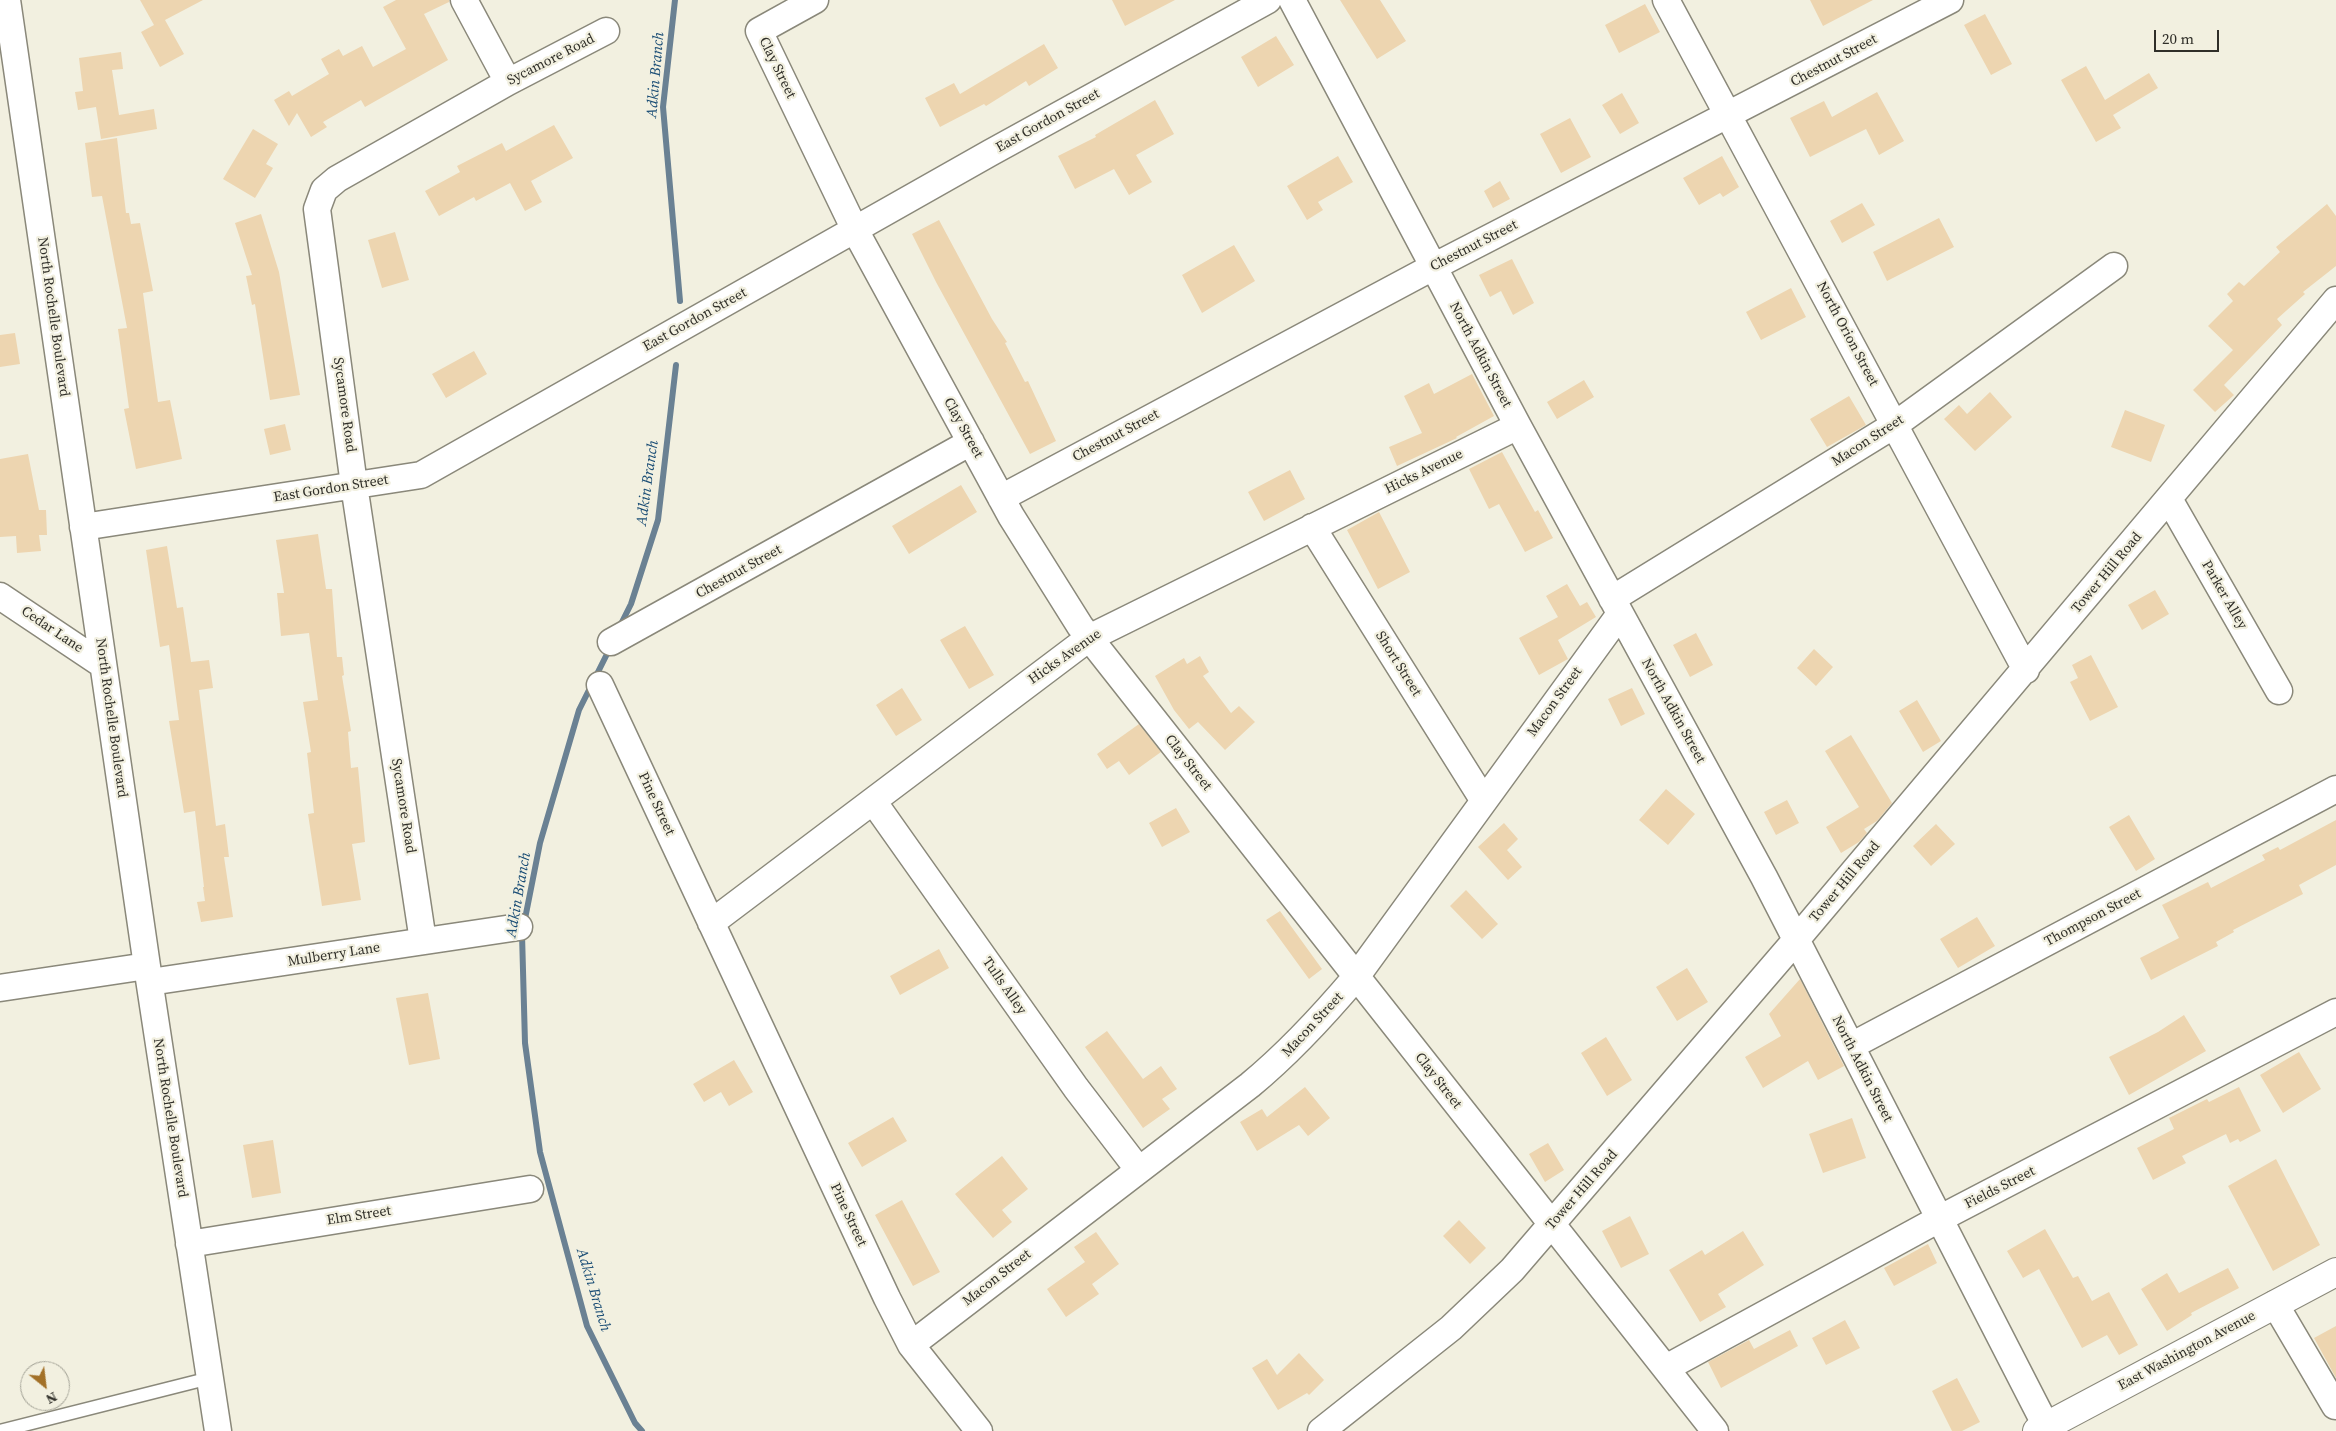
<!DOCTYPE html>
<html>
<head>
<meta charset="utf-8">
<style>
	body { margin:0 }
	#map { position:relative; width:2336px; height:1431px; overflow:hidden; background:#f2f0e0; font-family:"Source Serif 4",serif }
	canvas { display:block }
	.north { position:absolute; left:20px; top:1361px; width:50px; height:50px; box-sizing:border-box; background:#f2f0e0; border:1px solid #a4a397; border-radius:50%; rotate:151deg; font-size:14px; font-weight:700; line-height:20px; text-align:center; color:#302f29 }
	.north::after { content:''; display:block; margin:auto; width:18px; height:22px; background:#a37128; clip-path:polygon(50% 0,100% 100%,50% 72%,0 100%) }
	.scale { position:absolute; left:2154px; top:30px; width:65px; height:22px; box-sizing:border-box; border:2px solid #302f29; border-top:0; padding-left:6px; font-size:15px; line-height:18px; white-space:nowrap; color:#302f29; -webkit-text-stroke:4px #f2f0e0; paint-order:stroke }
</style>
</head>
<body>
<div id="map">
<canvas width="2336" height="1431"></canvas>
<div class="north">N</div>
<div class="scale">20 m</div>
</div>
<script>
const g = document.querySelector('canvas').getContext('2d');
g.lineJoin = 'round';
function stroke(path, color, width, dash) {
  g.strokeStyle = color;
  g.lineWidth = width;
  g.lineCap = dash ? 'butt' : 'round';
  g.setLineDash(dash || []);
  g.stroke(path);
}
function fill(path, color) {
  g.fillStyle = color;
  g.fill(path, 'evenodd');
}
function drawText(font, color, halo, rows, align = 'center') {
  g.font = font + ' "Source Serif 4",serif';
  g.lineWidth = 4.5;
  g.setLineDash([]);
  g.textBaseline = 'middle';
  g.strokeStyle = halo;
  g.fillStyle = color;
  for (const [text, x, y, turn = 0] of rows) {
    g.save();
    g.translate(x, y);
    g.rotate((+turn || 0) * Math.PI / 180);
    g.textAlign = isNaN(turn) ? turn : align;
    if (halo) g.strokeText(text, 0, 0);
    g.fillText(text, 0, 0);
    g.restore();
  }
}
const stream = new Path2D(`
	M675,0L663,107L680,301
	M619,628L631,604L658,520L676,365
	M610,648L579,710L540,843L522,934L525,1043L540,1152L587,1326L635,1423L642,1431`);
const building = new Path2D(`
	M140,0H203L165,20L184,54L160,67L141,32L154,25Z
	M396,0H449V2L424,14L448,60L365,107L361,100L323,122L327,127L311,137L297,113L289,126L274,100L289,91L292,96L329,74L321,59L339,49L343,56L362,46L373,67L406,49L383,7Z
	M1112,0H1175L1125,26Z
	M1340,0H1380L1406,41L1377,59Z
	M1810,0H1873L1823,26Z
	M1645,4L1660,32L1619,53L1605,25Z
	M1985,14L2012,64L1991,75L1964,25Z
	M1276,36L1294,65L1258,87L1241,57Z
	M1044,44L1058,68L1029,86L1026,81L986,106L984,104L940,127L925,98L954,83L960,94Z
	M121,52L123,69L112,70L119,115L154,109L157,129L101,139L96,107L78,110L75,92L83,91L79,58Z
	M2086,66L2105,100L2149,73L2158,88L2113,115L2121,128L2096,142L2061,80Z
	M1877,92L1904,141L1879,155L1866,129L1810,157L1790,118L1824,101L1832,117Z
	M1622,93L1639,123L1620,134L1602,105Z
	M1155,100L1174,134L1136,155L1152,182L1129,195L1114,169L1075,189L1058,156L1096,137L1095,135Z
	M1570,118L1591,157L1561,173L1540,134Z
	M554,125L573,158L531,181L542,202L525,211L510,183L476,201L474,197L439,216L425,191L460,172L457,166L502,143L506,151Z
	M253,129L278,144L266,164L273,168L255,198L223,179Z
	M117,138L126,213H129L131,224L140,223L153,291L143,293L158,402L170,400L182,459L136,469L124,409L129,408L118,329L127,328L102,196L92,197L85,143Z
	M1338,156L1353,182L1318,202L1323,210L1307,220L1287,186Z
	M1722,156L1739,187L1723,197L1720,193L1699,205L1683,178Z
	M1500,181L1510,199L1493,208L1484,191Z
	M1862,203L1875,225L1842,243L1830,221Z
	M2327,204L2336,216V266L2303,292L2305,294L2277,319L2282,325L2224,385L2234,395L2215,412L2193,390L2233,350L2208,326L2233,301L2227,294L2239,282L2244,286L2280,252L2276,247Z
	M261,214L279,272L300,395L270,400L255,304L252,305L246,276L252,275L235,223Z
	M1939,218L1954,247L1887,281L1873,252Z
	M939,220L992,319L1007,342L1005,343L1025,382L1028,381L1056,441L1030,454L936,282L912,234Z
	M395,232L409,280L382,288L368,240Z
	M1234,245L1255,281L1202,313L1182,275Z
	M1512,259L1534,303L1513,315L1501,291L1490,297L1479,275Z
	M1791,288L1806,317L1761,340L1746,312Z
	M15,333L20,364L0,367V335Z
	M474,351L487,374L446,398L432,374Z
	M1472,374L1494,416L1456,437L1457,438L1397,466L1389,447L1422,433L1404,396L1429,383L1434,394Z
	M1584,380L1594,397L1557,419L1547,402Z
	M1990,392L2012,417L1975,451L1944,419L1959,405L1967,414Z
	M1849,396L1866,425L1827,447L1810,419Z
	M2125,410L2165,425L2151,462L2111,447Z
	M285,424L291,450L270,455L264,429Z
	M1502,452L1535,512L1538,510L1553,538L1525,552L1499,504L1489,509L1469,469Z
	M28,454L39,510H46L47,535H39L41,551L17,553L16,536L0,537V459Z
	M1290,470L1305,499L1264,521L1248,492Z
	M961,485L977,512L909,554L892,526Z
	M1379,512L1410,572L1378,589L1347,530Z
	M318,534L326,589H332L337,657H342L344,675L342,676L351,731L348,732L351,768L358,767L365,842L352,844L361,900L322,906L308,814L314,813L307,753L311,752L303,702L318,700L309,633L281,636L277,593H284L276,540Z
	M167,546L177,608L183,607L191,662L209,660L213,688L199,690L216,826L225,824L229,857H224L233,917L201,922L197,902L205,901L203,887H204L195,811L184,813L169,721L179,720L169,645L160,647L146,550Z
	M1567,584L1580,606L1587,602L1596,617L1558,640L1568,659L1539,675L1519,638L1558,617L1546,596Z
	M2155,590L2169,614L2142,630L2128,605Z
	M965,626L994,675L969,689L940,640Z
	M1696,633L1713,665L1690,677L1673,645Z
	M1814,649L1833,667L1816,686L1797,668Z
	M2091,655L2118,707L2090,721L2070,682L2078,678L2072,665Z
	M1200,656L1209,672L1203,676L1231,713L1239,706L1255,722L1225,750L1198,722L1189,729L1174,710L1155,676L1184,658L1187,664Z
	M902,688L922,720L896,736L876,705Z
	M1632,688L1645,714L1621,726L1608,699Z
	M1917,700L1941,741L1923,752L1899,711Z
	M1139,724L1161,752L1129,775L1119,761L1107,769L1097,754Z
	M1851,735L1892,803L1877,821L1864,829L1867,833L1859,842L1841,853L1826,827L1859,807L1825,751Z
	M1666,789L1695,814L1668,845L1639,820Z
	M1787,800L1799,823L1776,835L1764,812Z
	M1176,808L1190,832L1162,847L1149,823Z
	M2129,815L2155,859L2136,871L2109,827Z
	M2336,820V865L2299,885L2303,894L2233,930L2234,932L2216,942L2218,946L2151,980L2140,958L2179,938L2162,905L2208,882L2211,888L2265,860L2262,855L2278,847L2280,850Z
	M1504,823L1518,839L1507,850L1522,867L1508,880L1478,847Z
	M1936,824L1955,844L1931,866L1913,846Z
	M1466,890L1498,924L1482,939L1450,906Z
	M1280,911L1322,969L1309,979L1266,920Z
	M1977,917L1995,946L1958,968L1940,939Z
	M939,949L949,968L900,995L890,976Z
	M1687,968L1708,1002L1677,1021L1656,987Z
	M1800,979L1844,1066L1818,1080L1808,1061L1763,1088L1745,1057L1781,1036L1769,1014Z
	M428,993L440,1059L409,1065L396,998Z
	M2184,1015L2206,1051L2129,1095L2109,1057L2158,1032Z
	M1107,1031L1143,1079L1161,1066L1177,1089L1162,1099L1170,1109L1143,1128L1085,1047Z
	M1606,1037L1632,1080L1607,1096L1581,1053Z
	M2299,1052L2321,1089L2283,1113L2260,1075Z
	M734,1060L753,1092L729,1106L721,1092L704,1102L693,1084Z
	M1305,1087L1330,1118L1308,1136L1299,1125L1257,1151L1240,1122L1262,1109L1267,1117Z
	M2239,1087L2261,1131L2240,1142L2238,1139L2230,1143L2226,1134L2182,1156L2186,1163L2153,1180L2137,1148L2174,1129L2169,1118L2207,1099L2209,1102Z
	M893,1117L907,1141L862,1167L848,1143Z
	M1852,1118L1866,1158L1823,1173L1809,1134Z
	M273,1140L281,1193L252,1198L243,1145Z
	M1548,1143L1564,1170L1545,1182L1529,1154Z
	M1002,1156L1028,1189L1002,1210L1012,1222L993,1238L955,1194Z
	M2276,1159L2320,1245L2273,1271L2228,1186Z
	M902,1200L940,1272L913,1286L875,1215Z
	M1630,1216L1649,1254L1621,1268L1602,1231Z
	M1459,1220L1486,1248L1470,1264L1443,1236Z
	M2045,1229L2073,1278L2078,1276L2092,1301L2109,1292L2138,1345L2119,1355L2107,1335L2082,1348L2039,1269L2023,1278L2007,1251Z
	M1743,1231L1764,1265L1718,1294L1726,1307L1700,1322L1669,1270L1702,1250L1705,1255Z
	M1096,1232L1119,1264L1092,1284L1099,1294L1066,1317L1047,1289L1085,1262L1074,1247Z
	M1928,1244L1937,1263L1894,1286L1884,1268Z
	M2228,1268L2239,1288L2191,1313L2192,1315L2167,1331L2141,1289L2167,1273L2179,1293Z
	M1845,1320L1860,1348L1826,1365L1812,1338Z
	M2336,1326V1378L2314,1338Z
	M1790,1330L1798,1346L1721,1388L1708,1362L1749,1340L1754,1349Z
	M1299,1353L1324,1380L1309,1395L1307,1393L1278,1410L1252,1368L1267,1359L1277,1375Z
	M1957,1378L1980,1422L1962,1431H1952L1932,1391Z`);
const service = new Path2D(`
	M0,1431L210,1378`);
const minor = new Path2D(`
	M7,0L147,966L218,1431
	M464,0L508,82
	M815,0L759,31L855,230L1011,516L1080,626L1715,1431
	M1292,0L1518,426L1764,877L2046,1426
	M1666,0L2026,670
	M1001,498L1433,267L1950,0
	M2169,499L2279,691
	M83,527L421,475L990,153L1268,0
	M1312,527L1484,801
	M0,596L103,665
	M1612,599L1896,424L2114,266
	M611,642L971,442
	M600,685L887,1298L911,1345L979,1431
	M873,801L1076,1088L1138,1169
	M711,923L1089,638L1518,426
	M423,941L354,485L317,209L324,190L337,179L508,82L606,31
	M150,982L519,927
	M0,988L147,966
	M1851,1046L2336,789
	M189,1244L530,1189
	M2275,1304L2335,1406
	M911,1345L1250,1085C1290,1052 1323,1016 1356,977L1620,614
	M1666,1368L1939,1219L2336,1012
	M1321,1431L1451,1328L1512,1270L1796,940L2336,300`);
const tertiary = new Path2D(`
	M2037,1431L2336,1272`);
const streetNames = [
	["Sycamore Road",551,60,-27],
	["Chestnut Street",1834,61,-28],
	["Clay Street",777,68,64],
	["East Gordon Street",1048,121,-29],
	["Chestnut Street",1474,246,-27],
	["North Rochelle Boulevard",53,317,82],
	["East Gordon Street",695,320,-29],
	["North Orion Street",1847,334,62],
	["North Adkin Street",1480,355,62],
	["Sycamore Road",344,405,82],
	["Clay Street",963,428,61],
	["Chestnut Street",1116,436,-28],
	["Macon Street",1868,441,-33],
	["Hicks Avenue",1424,472,-26],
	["East Gordon Street",331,489,-9],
	["Chestnut Street",739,572,-29],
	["Tower Hill Road",2107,573,-50],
	["Parker Alley",2224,595,60],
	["Cedar Lane",52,630,34],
	["Hicks Avenue",1065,657,-35],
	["Short Street",1398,664,58],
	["Macon Street",1555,702,-54],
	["North Adkin Street",1673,711,61],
	["North Rochelle Boulevard",111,718,82],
	["Clay Street",1188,763,52],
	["Pine Street",656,804,65],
	["Sycamore Road",403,806,81],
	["Tower Hill Road",1845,882,-50],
	["Thompson Street",2093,918,-28],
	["Mulberry Lane",334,955,-9],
	["Tulls Alley",1004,986,55],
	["Macon Street",1313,1025,-47],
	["North Adkin Street",1862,1069,63],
	["Clay Street",1438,1081,52],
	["North Rochelle Boulevard",170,1118,81],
	["Fields Street",2000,1188,-27],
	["Tower Hill Road",1582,1190,-49],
	["Pine Street",848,1215,65],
	["Elm Street",359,1216,-9],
	["Macon Street",997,1278,-38],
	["East Washington Avenue",2187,1351,-28]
];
const waterNames = [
	["Adkin Branch",656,75,-85],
	["Adkin Branch",648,483,-82],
	["Adkin Branch",519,895,-80],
	["Adkin Branch",593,1290,73]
];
stroke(stream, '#6a8193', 6);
fill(building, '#edd5b0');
stroke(service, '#8a887a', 15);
stroke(minor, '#8a887a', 29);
stroke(tertiary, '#8a887a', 30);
stroke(service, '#fff', 12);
stroke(minor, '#fff', 26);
stroke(tertiary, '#fff', 28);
drawText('14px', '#302f29', '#f2f0e0', streetNames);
drawText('italic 15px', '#1a4d75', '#f2f0e0', waterNames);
</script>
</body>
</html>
